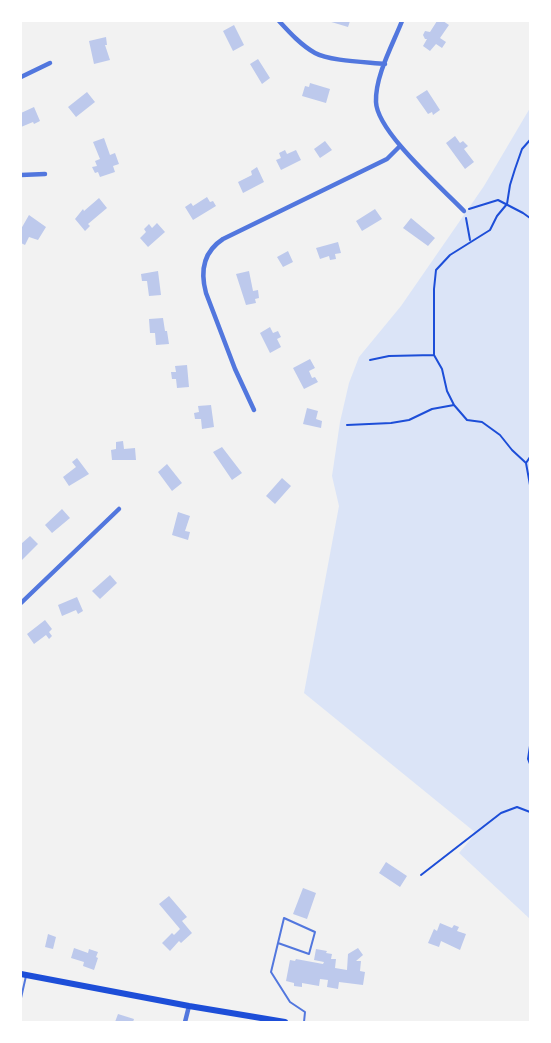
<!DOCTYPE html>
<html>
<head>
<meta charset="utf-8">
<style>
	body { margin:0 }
	#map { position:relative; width:551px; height:1043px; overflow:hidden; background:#f2f2f2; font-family:Jost,sans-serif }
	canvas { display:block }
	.frame { position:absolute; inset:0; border:22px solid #fff; pointer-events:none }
</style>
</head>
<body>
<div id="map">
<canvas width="551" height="1043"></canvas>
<div class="frame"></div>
</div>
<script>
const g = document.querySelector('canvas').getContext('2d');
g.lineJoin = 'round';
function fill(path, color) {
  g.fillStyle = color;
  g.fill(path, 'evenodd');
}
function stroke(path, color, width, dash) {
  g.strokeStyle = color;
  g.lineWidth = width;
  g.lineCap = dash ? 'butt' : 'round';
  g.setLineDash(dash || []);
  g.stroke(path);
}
const green = new Path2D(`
	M530,108V919L459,853L476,833L304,693L339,506L332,476L340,422L349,383L359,357L401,306L484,186Z`);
const building = new Path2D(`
	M328,21H350L348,27Z
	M437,21H443L449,25L440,38L446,42L442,48L436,44L430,51L423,46L427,39H425L423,35L425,31L430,32Z
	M234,25L244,45L233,51L223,31Z
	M106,37L107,45H105L110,60L94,64L89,41Z
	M258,59L270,78L262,84L250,64Z
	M310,83L330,89L326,103L302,96L305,86L309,87Z
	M427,90L440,110L433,115L432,112L428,114L416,97Z
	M87,92L95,102L76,117L68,107Z
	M34,107L40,121L34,124L33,122L21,127V113Z
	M455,136L460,143L463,141L468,146L464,149L474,162L465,169L446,143Z
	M104,138L110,155L115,153L119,164L113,166L115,172L100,177L98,172L95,173L92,167L97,166L95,161L100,159L93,142Z
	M325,141L332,150L320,158L314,149Z
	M285,150L287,154L296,150L301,160L281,170L276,160L281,158L279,153Z
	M257,167L264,182L243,193L238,182L252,175L251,171Z
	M207,197L210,202L213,201L216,206L193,220L185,207L191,203L193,206Z
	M99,198L107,208L88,224L90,226L85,231L75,219L83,209L84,211Z
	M375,209L382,219L362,231L356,221Z
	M29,215L46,227L38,240L29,237L25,245L21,243V229Z
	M411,218L435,238L428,246L403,228Z
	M157,223L165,232L148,247L140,238L146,232L144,229L149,224L152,228Z
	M338,242L341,253L335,254L336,259L330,260L329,256L320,259L316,248Z
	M288,251L293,262L283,267L277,257Z
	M158,271L161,295L149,296L147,281H142L141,274Z
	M249,271L253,291L258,290L259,298L255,299L256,303L246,305L236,274Z
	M163,318L165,331H167L169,344L156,345L155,333H150L149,319Z
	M270,327L273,333L278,331L281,337L277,339L281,347L270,353L260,333Z
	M310,359L315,368L309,371L312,378L315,377L318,382L304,389L293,368Z
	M187,365L189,387L177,388L176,379H172L171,372H176L175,366Z
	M211,405L214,427L202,429L201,419H195L194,413L199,412L198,406Z
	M307,408L318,411L316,419L322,421L321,428L303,424Z
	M123,441L124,449L135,448L136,460H112L111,450L116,449V442Z
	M222,447L242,473L232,480L213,452Z
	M77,458L89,474L69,486L63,477L76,467L72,462Z
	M167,464L182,483L172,491L158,472Z
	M282,478L291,486L275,504L266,496Z
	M62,509L70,518L52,533L45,525Z
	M178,512L190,516L185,531L190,532L188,540L172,535Z
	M30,536L38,544L21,561V544Z
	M110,575L117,583L100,599L92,591Z
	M77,597L83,611L78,614L76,610L62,616L58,605Z
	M45,620L52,629L49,632L52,636L49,639L46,635L34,644L27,634Z
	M386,862L407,876L400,887L379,873Z
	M303,888L316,893L307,919L293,914Z
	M169,896L187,917L182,921L192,933L181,943L179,941L170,951L162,943L172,933L174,935L180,929L159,904Z
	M440,923L452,928L454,925L459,927L457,931L466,934L460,950L441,941L439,947L428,943L434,929L437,931Z
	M48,934L56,937L53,949L45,947Z
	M74,948L88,953L89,949L98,952L96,957L98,958L94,970L83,966L84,962L71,958Z
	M358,948L363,955L356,961H361L360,971L365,972L363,985L339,982L338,989L327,987L328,980L320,979L319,986L302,983V987L294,986V983L286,981L290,960L295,961L296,959L323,964L324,962L314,960L316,949L327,951L326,953L332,954L331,959H336L335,968L347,970L348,954Z
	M118,1014L134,1019L133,1022H115Z`);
const path = new Path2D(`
	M469,209L498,200L523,213L530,218
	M466,218L470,240
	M370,360L389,356L434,355
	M347,425L391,423L409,420L432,409L454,405
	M530,457L526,463L530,485
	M526,463L512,450L500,435L482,422L467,420L454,405L447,391L442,369L434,355V289L436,270L450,255L490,230L497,216L507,204L510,185L515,169L522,149L530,140
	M530,746L528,759L530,764
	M421,875L501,813L517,807L530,812`);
const service = new Path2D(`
	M278,943L309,954L315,932L284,918L271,972L290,1002L305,1012L304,1022
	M21,998L26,976`);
const minor = new Path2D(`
	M279,21C290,33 301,45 315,53C329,61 367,62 385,64
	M402,21C393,44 375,76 376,102C377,132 442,188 464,211
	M21,77L50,63
	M21,175L45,174
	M254,410L235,369L206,293C200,271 203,252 223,239L387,159L400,146
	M21,603L119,509
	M185,1022L189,1006`);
const secondary = new Path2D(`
	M21,974L189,1006L285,1022`);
fill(green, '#dbe4f7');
fill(building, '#bdc9ec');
stroke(path, '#1d4ed8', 2);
stroke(service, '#5277de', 2);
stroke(minor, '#5277de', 4.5);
stroke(secondary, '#1d4ed8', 6);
</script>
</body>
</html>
